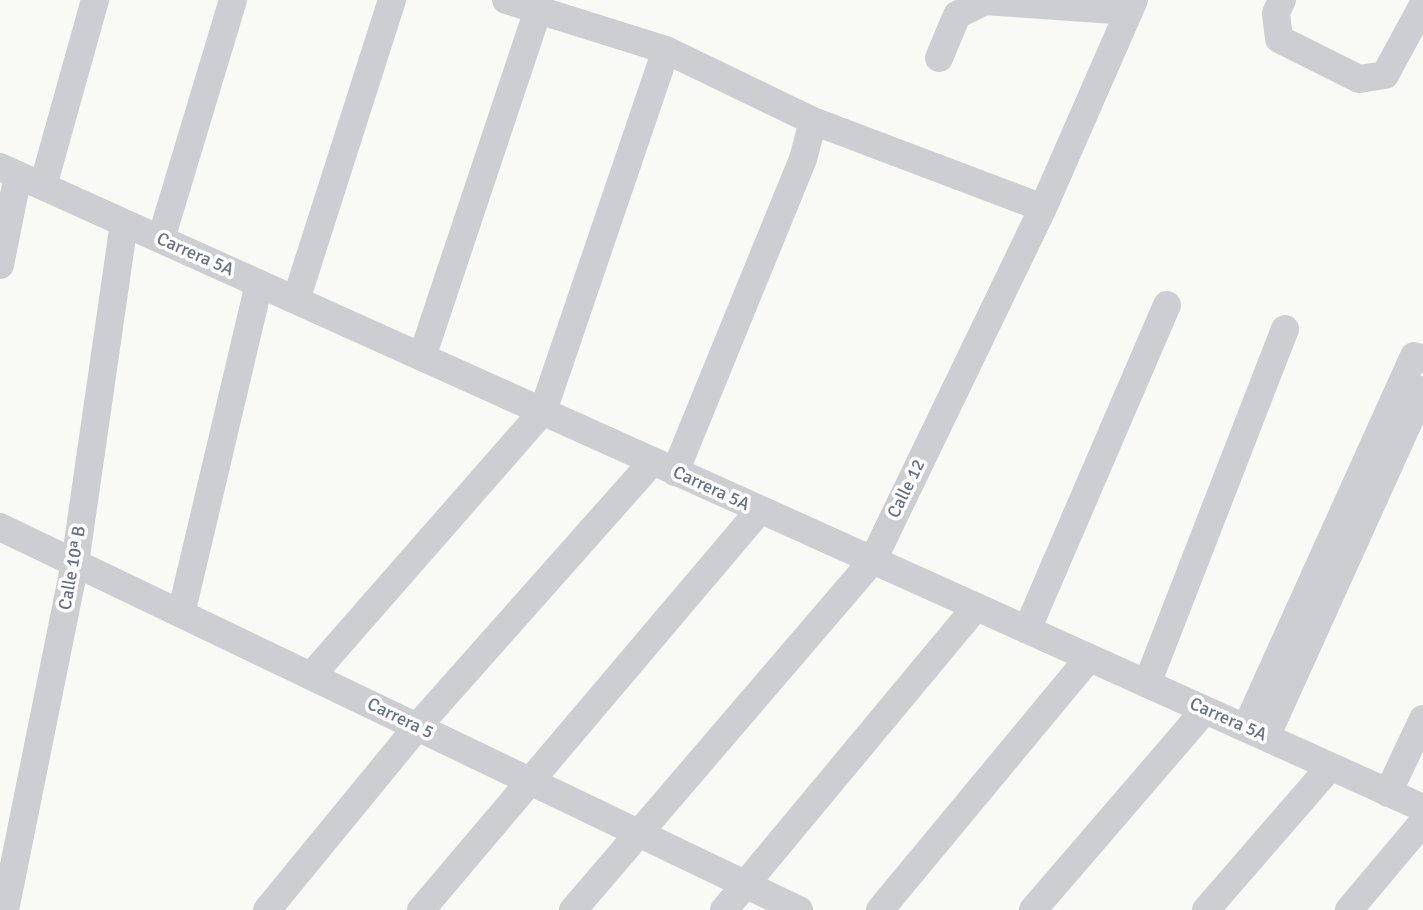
<!DOCTYPE html>
<html>
<head>
<meta charset="utf-8">
<style>
	body { margin:0 }
	canvas { display:block; background:#f9f9f6 }
</style>
</head>
<body>
<canvas width="1423" height="910"></canvas>
<script>
const g = document.querySelector('canvas').getContext('2d');
g.lineJoin = 'round';
function stroke(path, color, width, dash) {
  g.strokeStyle = color;
  g.lineWidth = width;
  g.lineCap = dash ? 'butt' : 'round';
  g.setLineDash(dash || []);
  g.stroke(path);
}
function drawText(font, color, halo, rows, align = 'center') {
  g.font = font + ' Signika,sans-serif';
  g.lineWidth = 7;
  g.setLineDash([]);
  g.textBaseline = 'middle';
  g.strokeStyle = halo;
  g.fillStyle = color;
  for (const [text, x, y, turn = 0] of rows) {
    g.save();
    g.translate(x, y);
    g.rotate((+turn || 0) * Math.PI / 180);
    g.textAlign = isNaN(turn) ? turn : align;
    if (halo) g.strokeText(text, 0, 0);
    g.fillText(text, 0, 0);
    g.restore();
  }
}
const minor = new Path2D(`
	M506,0L666,50L813,121
	M1282,0L1276,13L1279,39L1359,79L1385,75L1423,5
	M939,58L957,15L985,1L1128,11
	M0,167L1423,808
	M43,186L95,0
	M161,239L233,0
	M0,265L18,175
	M296,300L392,0
	M422,357L538,10
	M675,472L803,159L813,121L1043,208
	M0,527L799,910
	M181,614L259,284
	M1027,630L1167,305
	M311,676L543,411L666,50
	M1147,684L1285,329
	M1246,728L1414,356L1423,359
	M1266,737L1423,390
	M1388,793L1423,719
	M5,910L75,563L124,223
	M267,910L417,727L653,461
	M421,910L759,511
	M573,910L873,560L1043,208L1134,0
	M724,910L976,607
	M880,910L1089,658
	M1033,910L1205,710
	M1206,910L1330,767
	M1349,910L1423,822`);
const streetNames = [
	["Carrera 5A",195,255,24],
	["Carrera 5A",711,489,25],
	["Calle 12",907,489,-64],
	["Calle 10ª B",73,568,-80],
	["Carrera 5",400,719,26],
	["Carrera 5A",1228,720,24]
];
stroke(minor, '#ccced2', 28);
drawText('18px', '#66728a', '#fff', streetNames);
</script>
</body>
</html>
